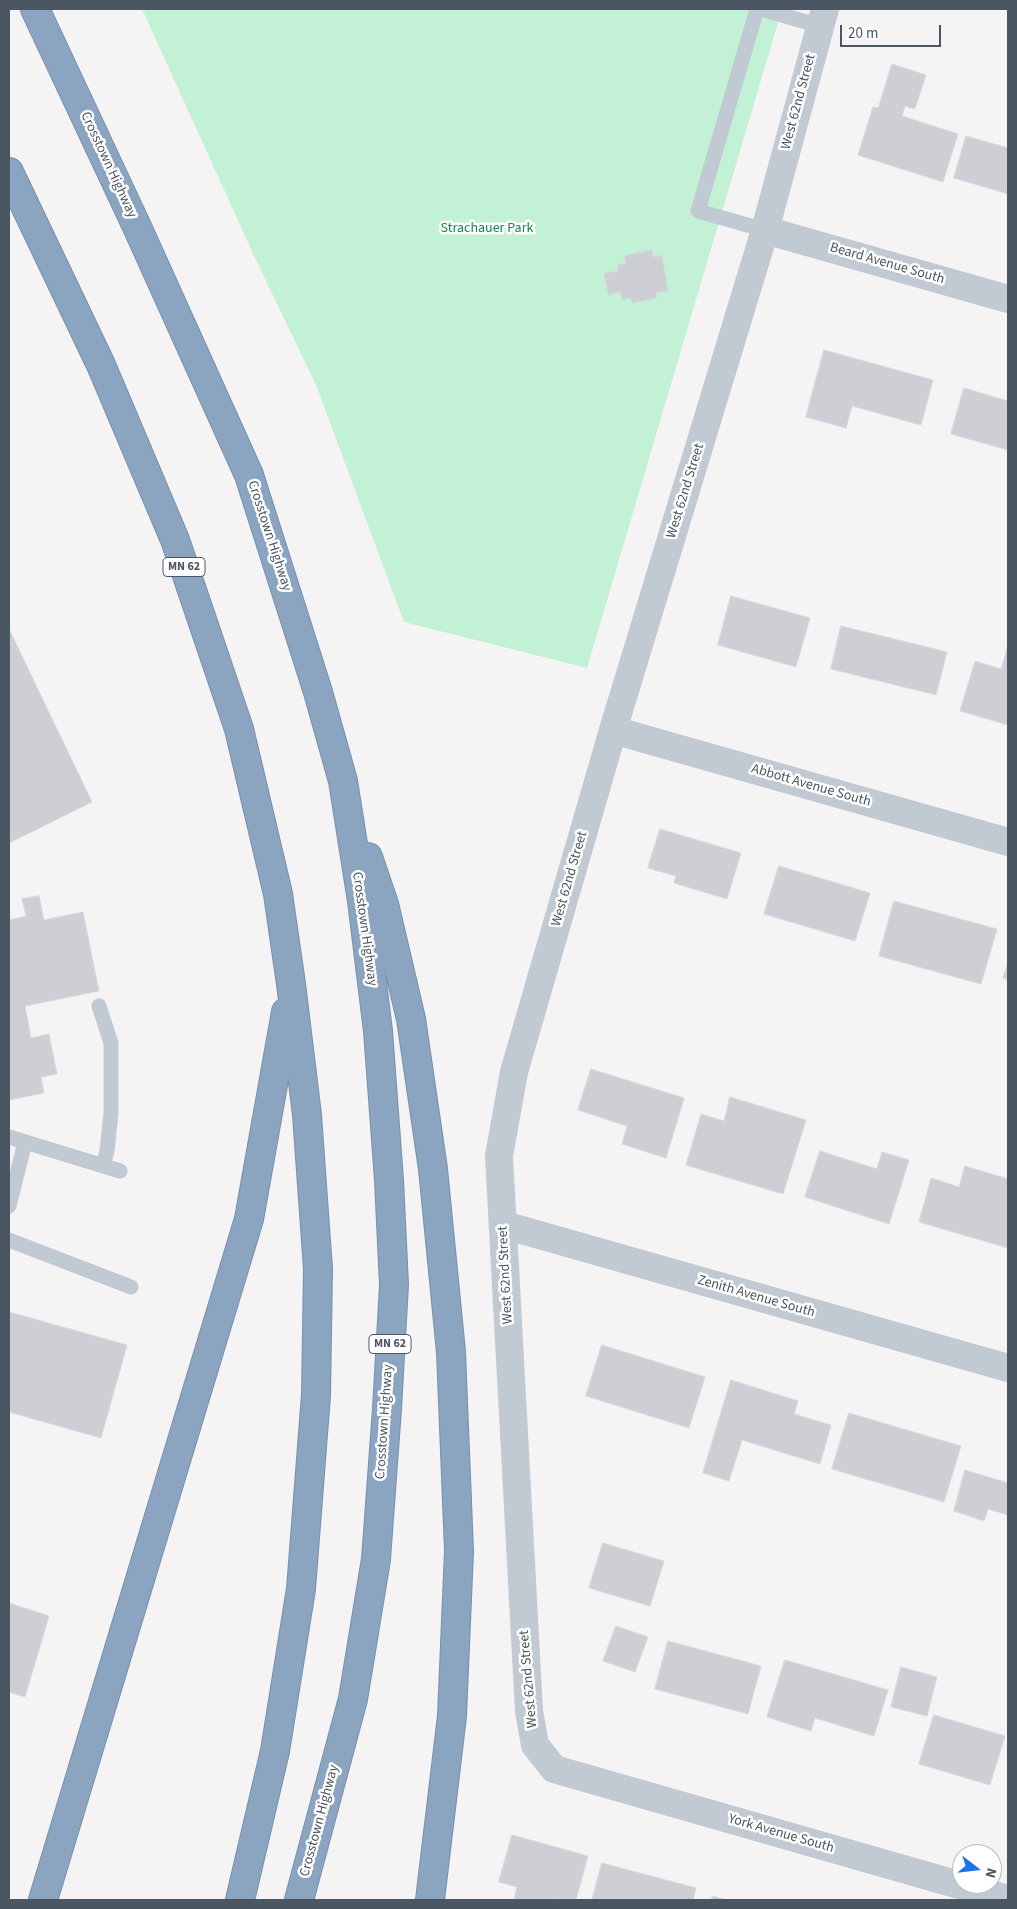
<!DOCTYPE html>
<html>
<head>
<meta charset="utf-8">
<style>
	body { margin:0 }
	#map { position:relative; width:1017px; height:1909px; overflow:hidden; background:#f5f3f3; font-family:"Source Sans 3",sans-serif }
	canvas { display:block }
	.frame { position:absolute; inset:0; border:10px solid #4a5661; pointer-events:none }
	.north { position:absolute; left:952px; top:1844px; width:50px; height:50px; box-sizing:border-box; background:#fff; border:1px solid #b7bbc0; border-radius:50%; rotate:106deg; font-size:14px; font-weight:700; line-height:20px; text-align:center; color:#4a5661 }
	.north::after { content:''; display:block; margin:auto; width:18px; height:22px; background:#1a73e8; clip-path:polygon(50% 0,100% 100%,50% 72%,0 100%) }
	.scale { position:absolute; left:840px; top:25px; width:101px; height:22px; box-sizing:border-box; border:2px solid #4a5661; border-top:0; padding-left:6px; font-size:15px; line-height:18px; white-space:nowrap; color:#4a5661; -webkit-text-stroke:4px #fff; paint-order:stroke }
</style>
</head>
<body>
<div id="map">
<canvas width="1017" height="1909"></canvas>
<div class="frame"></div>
<div class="north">N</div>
<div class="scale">20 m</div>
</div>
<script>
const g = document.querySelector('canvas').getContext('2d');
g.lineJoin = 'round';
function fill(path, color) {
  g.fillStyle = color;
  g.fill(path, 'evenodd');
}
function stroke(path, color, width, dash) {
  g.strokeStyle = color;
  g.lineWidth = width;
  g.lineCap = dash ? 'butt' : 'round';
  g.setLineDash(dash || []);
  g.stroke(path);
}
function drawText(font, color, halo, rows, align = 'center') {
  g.font = font + ' "Source Sans 3",sans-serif';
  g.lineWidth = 5;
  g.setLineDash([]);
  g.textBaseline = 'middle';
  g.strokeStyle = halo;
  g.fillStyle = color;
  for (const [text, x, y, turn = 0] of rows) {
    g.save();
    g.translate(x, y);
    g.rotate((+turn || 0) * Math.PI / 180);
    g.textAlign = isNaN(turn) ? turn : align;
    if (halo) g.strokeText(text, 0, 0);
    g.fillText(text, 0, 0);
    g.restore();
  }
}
const green = new Path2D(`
	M142,9H782L587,668L404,622L316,385L256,260Z`);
const building = new Path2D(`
	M892,64L926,75L915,109L905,106L902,116L958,134L943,182L858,155L873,107L878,108Z
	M966,136L1008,148V194L954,178Z
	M652,250L653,257L662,255L668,291L656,293L657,298L632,303L630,298L622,300L620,292L608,295L604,273L618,271L617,265L626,263L624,256Z
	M824,350L933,380L921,425L852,406L846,428L806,417Z
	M964,388L1008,401V450L951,434Z
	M731,596L810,618L796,667L718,645Z
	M841,626L947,652L936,695L831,669Z
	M9,629L92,802L9,843Z
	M1008,645V725L960,711L975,661L1001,669Z
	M660,829L741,853L727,899L674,883L676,876L648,868Z
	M779,866L870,893L855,941L764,914Z
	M39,896L44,920L83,912L99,991L25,1006L31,1038L49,1034L57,1074L41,1077L44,1093L9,1100V920L26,916L22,899Z
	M894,901L997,929L981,984L879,956Z
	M1008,963V980L1003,978Z
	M591,1069L684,1098L666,1158L622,1144L627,1126L578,1110Z
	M730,1097L806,1120L783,1194L686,1165L701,1114L724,1121Z
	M820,1151L877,1169L882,1152L909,1160L889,1224L805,1197Z
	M965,1166L1008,1179V1248L919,1222L931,1178L959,1187Z
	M9,1312L127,1345L101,1438L9,1412Z
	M602,1345L705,1377L689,1428L586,1396Z
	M731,1380L798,1401L794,1414L831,1425L820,1464L742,1440L729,1481L703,1473Z
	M849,1413L961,1446L944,1502L832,1469Z
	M965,1470L1008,1483V1515L988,1509L984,1521L954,1511Z
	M603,1543L664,1561L650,1606L589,1588Z
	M9,1603L49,1616L25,1697L9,1692Z
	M616,1626L648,1637L635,1672L603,1661Z
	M668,1641L761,1666L748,1714L655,1689Z
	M785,1660L888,1690L874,1736L815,1718L811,1731L767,1717Z
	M901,1667L937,1677L927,1716L891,1707Z
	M934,1715L1005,1736L990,1785L919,1764Z
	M512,1835L588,1856L576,1900L555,1898V1900H514L517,1887L499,1882Z
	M602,1863L696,1888L693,1900H592Z
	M713,1896L726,1900H711Z`);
const lane = new Path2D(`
	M757,9L698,211L765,230
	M761,9L820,26
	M99,1006L111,1043V1113L107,1151L103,1166
	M9,1137L120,1171
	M9,1206L25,1142
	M9,1240L131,1287`);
const street = new Path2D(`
	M825,9L765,230L613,730L514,1072L499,1156L529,1711L535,1745L554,1769L1008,1899
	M765,230L1008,299
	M613,730L1008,842
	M504,1225L1008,1368`);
const highway = new Path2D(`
	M35,9L138,229L249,475L318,692L343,781L362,901L378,1031L389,1180L394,1285L387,1409L376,1559L353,1699L299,1900
	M9,172L101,365L175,540L239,729L278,894L291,984L307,1115L318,1269L316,1395L301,1589L275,1751L240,1900
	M368,857L384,904L411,1019L433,1169L451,1352L459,1551L452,1716L430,1900
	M43,1900L249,1219L286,1012`);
const shields = [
	[184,567,42],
	[390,1344,42]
];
const shieldNames = [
	["MN 62",184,567],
	["MN 62",390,1344]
];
const streetNames = [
	["West 62nd Street",799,102,-75],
	["Crosstown Highway",108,165,65],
	["Beard Avenue South",887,264,16],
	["West 62nd Street",686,491,-73],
	["Crosstown Highway",269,536,72],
	["Abbott Avenue South",811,786,16],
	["West 62nd Street",570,879,-74],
	["Crosstown Highway",364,929,82],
	["West 62nd Street",506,1275,-93],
	["Zenith Avenue South",756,1297,16],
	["Crosstown Highway",385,1422,-86],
	["West 62nd Street",529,1679,-95],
	["Crosstown Highway",320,1821,-75],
	["York Avenue South",781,1834,16]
];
const parkNames = [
	["Strachauer Park",487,229]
];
fill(green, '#c3f1d5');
fill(building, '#cdcfd5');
stroke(building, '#d7d9de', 1);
stroke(highway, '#7690ad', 30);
stroke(lane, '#c1cad2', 15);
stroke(street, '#c1cad2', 28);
stroke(highway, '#8ba5c1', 28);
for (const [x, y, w] of shields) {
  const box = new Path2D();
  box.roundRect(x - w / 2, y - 9.5, w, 19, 4);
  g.fillStyle = '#fff';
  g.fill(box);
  stroke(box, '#4a5661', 1);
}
drawText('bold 12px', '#4a5661', null, shieldNames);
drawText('14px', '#4a5661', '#fff', streetNames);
drawText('14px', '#17864f', '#fff', parkNames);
</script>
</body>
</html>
